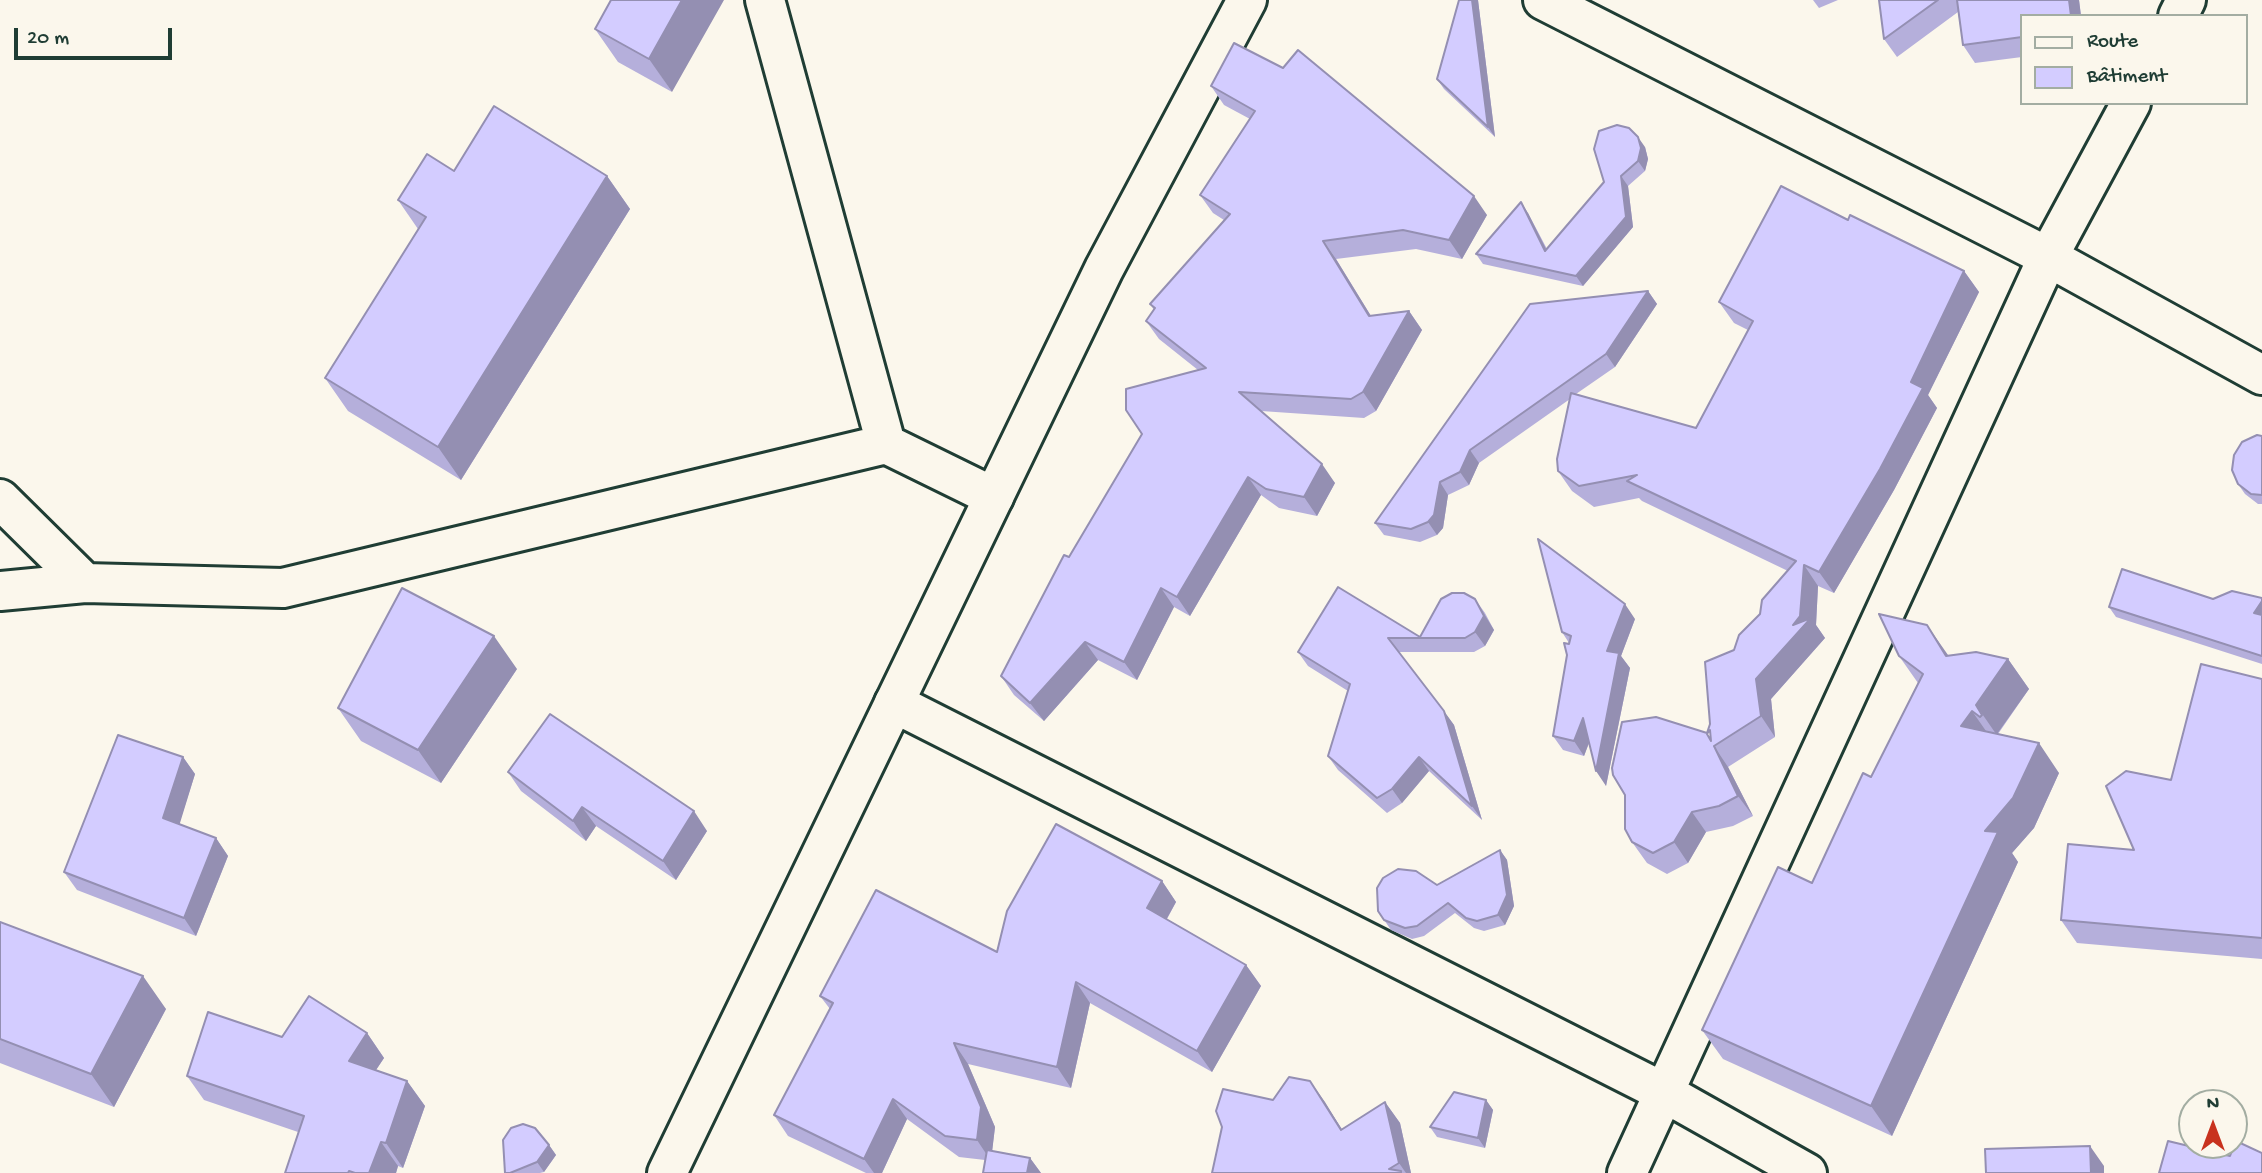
<!DOCTYPE html>
<html>
<head>
<meta charset="utf-8">
<style>
	body { margin:0 }
	#map { position:relative; width:2262px; height:1173px; overflow:hidden; background:#fbf7ec; font-family:"Gochi Hand",sans-serif }
	canvas { display:block }
	.legend { position:absolute; left:2020px; top:14px; width:228px; height:91px; box-sizing:border-box; background:#fbf7ec; border:2px solid #a3ada2; margin:0; padding:9px 12px; list-style:none; font-size:21px; color:#1f3d34 }
	.legend li { display:flex; align-items:center; gap:14px; height:35px }
	.legend b { width:35px; border:2px solid #a3ada2 }
	.north { position:absolute; left:2178px; top:1089px; width:70px; height:70px; box-sizing:border-box; background:#fbf7ec; border:2px solid #a3ada2; border-radius:50%; rotate:0deg; font-size:19px; font-weight:700; line-height:28px; text-align:center; color:#1f3d34 }
	.north::after { content:''; display:block; margin:auto; width:24px; height:32px; background:#c8321e; clip-path:polygon(50% 0,100% 100%,50% 72%,0 100%) }
	.scale { position:absolute; left:14px; top:28px; width:158px; height:32px; box-sizing:border-box; border:4px solid #1f3d34; border-top:0; padding-left:9px; font-size:21px; line-height:24px; white-space:nowrap; color:#1f3d34; -webkit-text-stroke:5px #fbf7ec; paint-order:stroke }
</style>
</head>
<body>
<div id="map">
<canvas width="2262" height="1173"></canvas>
<ul class="legend">
<li><b style="height:9px;background:#fbf7ec"></b>Route</li>
<li><b style="height:19px;background:#d3ccff"></b>Bâtiment</li>
</ul>
<div class="north">N</div>
<div class="scale">20 m</div>
</div>
<script>
const g = document.querySelector('canvas').getContext('2d');
g.lineJoin = 'round';
function stroke(path, color, width, dash) {
  g.strokeStyle = color;
  g.lineWidth = width;
  g.lineCap = dash ? 'butt' : 'round';
  g.setLineDash(dash || []);
  g.stroke(path);
}
function fill(path, color) {
  g.fillStyle = color;
  g.fill(path, 'evenodd');
}
const minor = new Path2D(`
	M765,0L886,444
	M1543,0L2048,257L2262,375
	M2178,16L2186,0
	M0,499L85,583
	M0,591L85,583L283,588L886,444L994,497
	M894,703L1665,1093L1807,1173
	M1627,1173L2048,257L2131,103`);
const major = new Path2D(`
	M667,1173L1104,269L1247,0`);
const wall = new Path2D(`
	M611,0L672,92L618,62L595,29Z
	M1459,0H1478L1495,137L1444,89L1437,79Z
	M1813,0H1838L1819,8Z
	M1879,0H2079L2081,16H2022V57L1975,63L1963,45L1958,12L1897,57L1884,39Z
	M1211,86L1487,215L1462,259L1416,249L1336,259L1371,316L1409,311L1422,330L1376,411L1364,418L1261,411L1335,483L1317,516L1279,508L1261,495L1190,616L1174,607L1137,680L1098,660L1044,721L1014,695L1001,676L1069,557L1198,370L1159,339L1146,321L1154,310L1150,304L1224,220L1213,213L1200,195L1250,119L1224,105Z
	M1645,147L1648,159L1645,171L1628,186L1633,227L1583,286L1483,264L1476,254L1528,213L1547,249Z
	M454,171L607,176L630,209L461,480L348,411L325,378L418,229L398,200Z
	M1848,220L1964,271L1979,292L1928,395L1937,408L1894,490L1834,593L1818,586L1816,625L1825,638L1771,699L1775,737L1728,767L1753,816L1733,826L1706,832L1688,863L1667,874L1647,863L1632,842L1707,733L1734,650L1760,614L1788,571L1642,501L1639,498L1594,507L1572,491L1558,471L1570,399L1479,463L1469,485L1448,495L1443,528L1437,535L1420,542L1384,535L1375,523L1648,291L1657,304L1615,367L1576,394L1696,428L1748,330L1734,323L1719,302ZM1710,730L1711,741L1707,734Z
	M2262,436V504H2258L2245,494L2238,484Z
	M1338,587L1420,637L1475,599L1485,613L1494,630L1485,646L1474,652H1399L1454,725L1482,820L1429,771L1402,803L1387,813L1338,770L1328,756L1348,691L1308,666L1298,652Z
	M2262,598V664L2116,617L2109,607L2213,599Z
	M1635,619L1621,656L1630,668L1606,786L1589,743L1584,756L1563,750L1553,736L1569,643L1562,632Z
	M1948,655L2008,659L2029,689L1998,734L2059,773L2034,828L2012,853L2018,862L1892,1136L1723,1059L1702,1030L1812,883L1871,777L1918,683L1899,656Z
	M517,669L441,783L361,741L338,708Z
	M2262,679V959L2077,943L2061,920L2134,850L2171,780Z
	M183,757L195,774L179,824L216,838L228,856L196,936L77,890L64,872Z
	M508,772L707,831L676,880L596,826L586,841L521,791Z
	M1500,850L1507,860L1514,906L1505,925L1484,931L1474,928L1455,913L1424,936L1412,939L1391,930L1378,911L1437,885Z
	M1162,881L1176,902L1167,919L1246,965L1261,986L1212,1072L1090,1003L1071,1088L968,1064L995,1127L992,1151L1030,1158L1041,1173H983L985,1160L959,1157L907,1119L882,1173H866L788,1136L774,1115L830,1009L820,996L997,952Z
	M0,922L166,1009L114,1107L0,1063Z
	M367,1033L384,1058L376,1070L407,1081L425,1106L403,1168L398,1166L396,1173H285L298,1132L204,1100L187,1076L282,1037Z
	M1310,1081L1342,1129L1385,1102L1400,1123L1411,1173H1212L1222,1127Z
	M1486,1100L1493,1110L1485,1148L1437,1137L1430,1127Z
	M549,1145L556,1155L544,1172L540,1173H505Z`);
const shadedWall = new Path2D(`
	M682,0H724L672,92L649,59Z
	M1472,0H1478L1495,137L1488,127Z
	M2069,0H2079L2081,16H2071Z
	M1638,137L1645,147L1648,159L1645,171L1638,161Z
	M607,176L630,209L461,480L438,447Z
	M1621,176L1628,186L1633,227L1583,286L1576,276Z
	M1474,196L1487,215L1462,259L1449,240Z
	M1521,202L1528,213L1552,261L1545,251Z
	M1323,241L1336,259L1382,334L1369,316Z
	M1964,271L1979,292L1928,395L1937,408L1894,490L1834,593L1819,572Z
	M1648,291L1657,304L1615,367L1606,354Z
	M1409,311L1422,330L1376,411L1363,392Z
	M1470,450L1479,463L1469,485L1460,472Z
	M1322,464L1335,483L1317,516L1304,497Z
	M1248,477L1261,495L1190,616L1177,597Z
	M1440,482L1448,495L1443,528L1437,535L1428,522Z
	M1804,565L1818,586L1816,625L1825,638L1771,699L1775,737L1761,716L1756,679L1793,625Z
	M1161,588L1174,607L1137,680L1124,662Z
	M1475,599L1494,630L1485,646L1475,632Z
	M2262,601V621L2254,613Z
	M1625,604L1635,619L1621,656L1630,668L1606,786L1596,771L1607,651Z
	M1927,625L1948,655L1946,656Z
	M494,636L517,669L441,783L418,750Z
	M1085,642L1098,660L1044,721L1030,703Z
	M2008,659L2029,689L1997,734L2003,744L1976,705Z
	M1444,711L1454,725L1482,820L1472,806Z
	M1972,711L1993,741L1961,726Z
	M1583,718L1593,732L1584,756L1574,741Z
	M2039,743L2059,773L2034,828L2012,853L2018,862L1892,1136L1871,1106L1985,831Z
	M1714,746L1728,767L1753,816L1738,796Z
	M183,757L195,774L176,836L163,818Z
	M1419,757L1429,771L1402,803L1392,789Z
	M582,807L596,826L586,841L573,821Z
	M694,811L707,831L676,880L663,861Z
	M1692,812L1706,832L1688,863L1674,842Z
	M216,838L228,856L196,936L184,918Z
	M1500,850L1507,860L1514,906L1505,925L1498,915Z
	M1162,881L1176,902L1161,929L1147,908Z
	M1246,965L1261,986L1212,1072L1197,1051Z
	M143,976L166,1009L114,1107L91,1074Z
	M1076,982L1090,1003L1071,1088L1057,1067Z
	M367,1033L384,1058L366,1085L349,1061Z
	M954,1043L968,1064L995,1127L991,1161L977,1140Z
	M407,1081L425,1106L403,1168L386,1143Z
	M1310,1081L1325,1102L1355,1151L1341,1130Z
	M893,1099L907,1119L882,1173H874L864,1159Z
	M1486,1100L1493,1110L1485,1148L1478,1138Z
	M1385,1102L1400,1123L1411,1173H1406L1399,1163Z
	M381,1142L398,1166L396,1173H369Z
	M549,1145L556,1155L544,1172L537,1162Z
	M2090,1146L2104,1166V1173H2091Z
	M1030,1158L1041,1173H1027Z`);
const building = new Path2D(`
	M611,0H682L649,59L595,29Z
	M1459,0H1472L1488,127L1437,79Z
	M1879,0H1938L1884,39Z
	M1957,0H2069L2071,16H2022V37L1963,45Z
	M1234,43L1283,68L1298,50L1474,196L1449,240L1403,230L1323,241L1369,316L1409,311L1363,392L1351,399L1239,392L1322,464L1304,497L1266,489L1248,477L1177,597L1161,588L1124,662L1085,642L1030,703L1001,676L1064,555L1069,557L1142,434L1126,410V389L1206,368L1146,321L1155,308L1150,304L1230,214L1200,195L1255,111L1211,86Z
	M494,106L607,176L438,447L325,378L426,217L398,200L427,154L454,171Z
	M1617,125L1629,128L1638,137L1641,148L1638,161L1621,176L1626,217L1576,276L1476,254L1521,202L1545,251L1604,182L1594,149L1599,131Z
	M1781,186L1848,220L1850,215L1964,271L1911,382L1923,388L1880,469L1819,572L1804,565L1800,616L1793,625L1811,618L1756,679L1761,716L1714,746L1738,796L1719,806L1692,812L1674,842L1653,853L1632,842L1625,829V795L1613,775L1612,768L1622,722L1656,717L1707,733L1710,724L1705,662L1734,650L1739,635L1760,614L1762,600L1796,561L1627,481L1637,475L1579,486L1558,471L1557,459L1571,393L1696,428L1753,321L1719,302ZM1710,730L1711,741L1707,734Z
	M1648,291L1606,354L1470,450L1460,472L1440,482L1434,515L1428,522L1411,529L1375,523L1530,304Z
	M2257,435L2262,436V495L2251,494L2238,484L2232,470L2234,455L2242,442Z
	M1538,539L1625,604L1607,651L1619,653L1596,771L1583,718L1574,741L1553,736L1567,655L1564,643L1569,644L1571,636L1562,632Z
	M2122,569L2213,599L2232,591L2262,598V601L2254,613L2262,615V656L2109,607Z
	M1338,587L1420,637L1441,599L1452,593H1464L1475,599L1484,616L1475,632L1465,638H1388L1444,711L1472,806L1419,757L1392,789L1377,798L1328,756L1350,684L1298,652Z
	M402,588L494,636L418,750L338,708Z
	M1879,614L1927,625L1946,656L1976,652L2008,659L1976,705L1982,715L1980,717L1972,711L1961,726L2039,743L2013,798L1985,831L1998,832L1871,1106L1702,1030L1778,867L1812,883L1863,773L1871,777L1923,674L1899,656Z
	M2201,664L2262,679V938L2061,920L2068,844L2134,850L2106,786L2126,771L2171,780Z
	M550,714L694,811L663,861L582,807L573,821L508,772Z
	M118,735L183,757L163,818L216,838L184,918L64,872Z
	M1056,824L1162,881L1147,908L1246,965L1197,1051L1076,982L1057,1067L954,1043L981,1107L977,1140L945,1136L893,1099L864,1159L774,1115L833,1003L820,996L876,890L997,952L1007,911Z
	M1500,850L1507,895L1498,915L1477,921L1466,918L1448,903L1417,926L1405,928L1384,920L1378,911L1377,888L1383,878L1398,869L1416,871L1437,885Z
	M0,922L143,976L91,1074L0,1039Z
	M309,996L367,1033L349,1061L407,1081L386,1143L381,1142L369,1173H355L349,1171L348,1173H285L304,1116L187,1076L208,1012L282,1037Z
	M1289,1077L1310,1081L1341,1130L1385,1102L1399,1163L1389,1169L1401,1171V1173H1212L1222,1127L1216,1111L1223,1089L1273,1100Z
	M1454,1092L1486,1100L1478,1138L1430,1127Z
	M523,1124L535,1128L549,1145L537,1162L510,1173H505L503,1140L511,1128Z
	M2168,1141L2230,1156L2236,1141L2262,1153V1173H2159Z
	M2090,1146L2091,1173H1986L1985,1149Z
	M987,1150L1030,1158L1027,1173H983Z`);
stroke(minor, '#1f3d34', 44);
stroke(major, '#1f3d34', 44);
stroke(minor, '#fbf7ec', 38);
stroke(major, '#fbf7ec', 38);
fill(wall, '#b5afdb');
fill(shadedWall, '#948fb2');
fill(building, '#d3ccff');
stroke(building, '#948fb2', 2);
</script>
</body>
</html>
